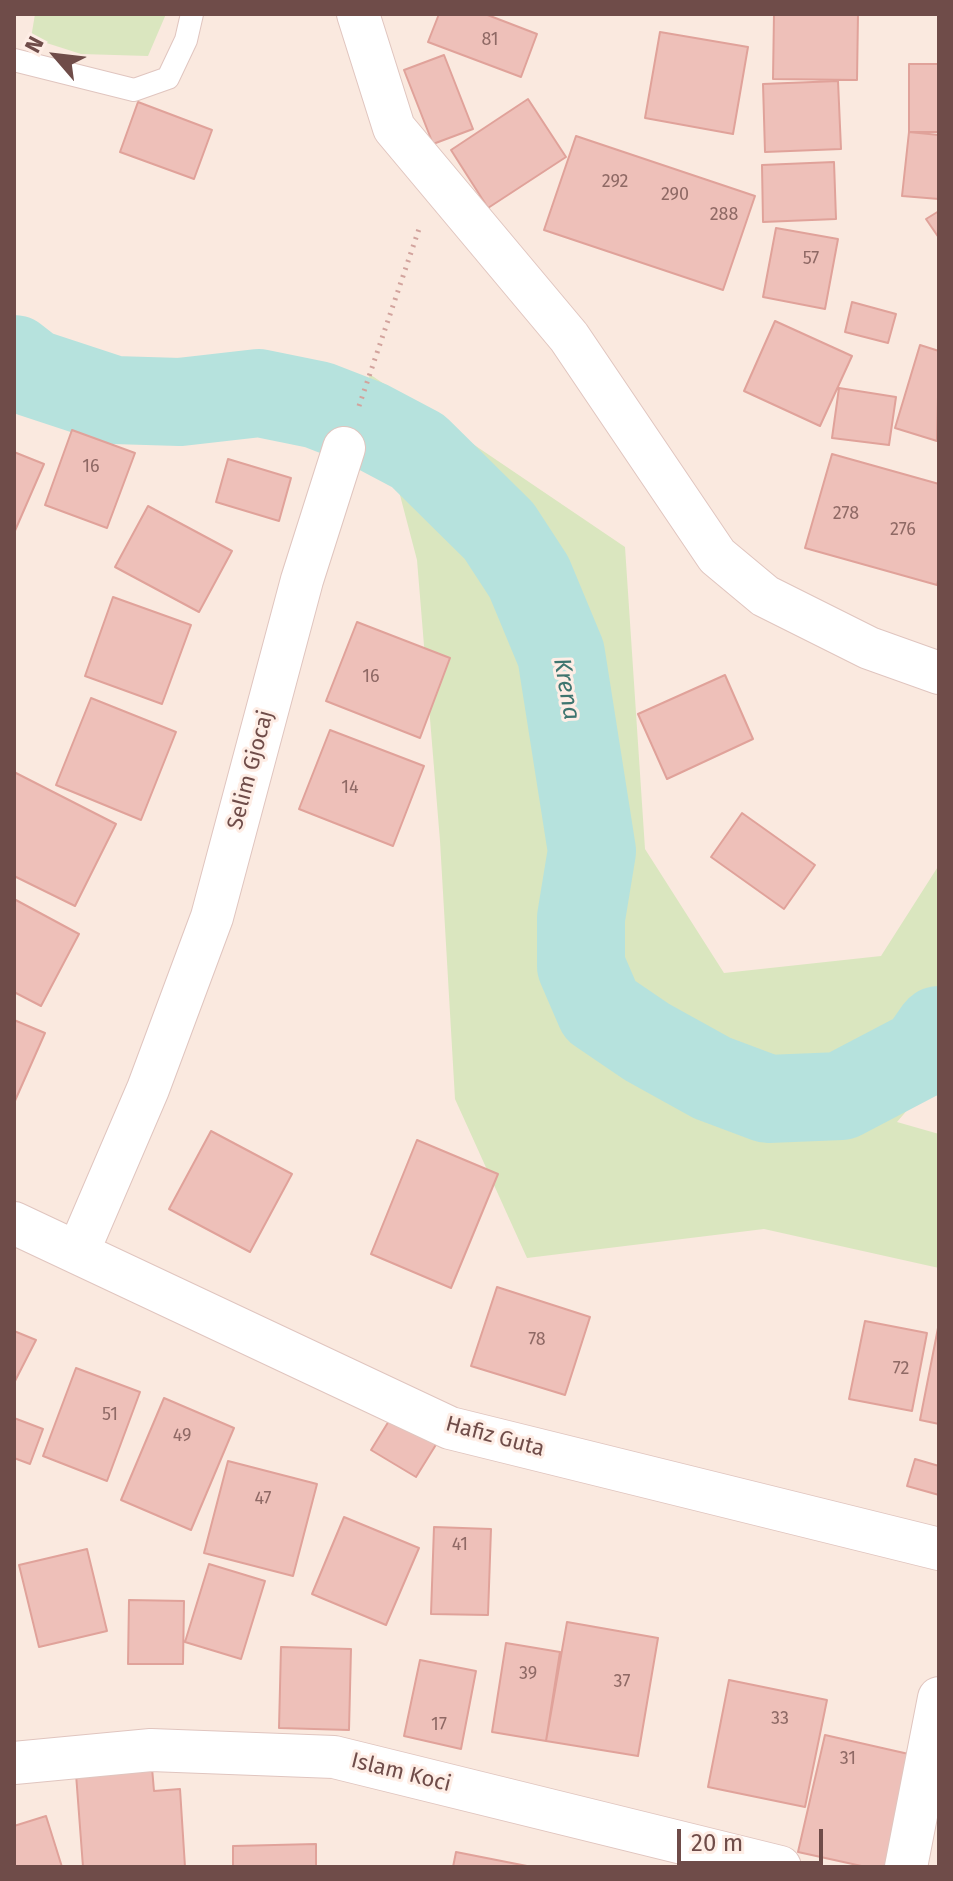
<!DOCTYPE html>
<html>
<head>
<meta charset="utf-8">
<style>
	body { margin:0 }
	#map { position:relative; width:953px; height:1881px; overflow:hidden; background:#fae9df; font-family:"Fira Sans",sans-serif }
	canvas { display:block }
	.frame { position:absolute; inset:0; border:16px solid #6f4c49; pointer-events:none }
	.north { position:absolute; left:16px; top:16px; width:80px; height:80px; -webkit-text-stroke:6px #feede5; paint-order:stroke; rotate:298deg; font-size:22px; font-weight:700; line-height:32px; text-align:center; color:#6f4c49 }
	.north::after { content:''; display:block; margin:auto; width:28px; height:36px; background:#6f4c49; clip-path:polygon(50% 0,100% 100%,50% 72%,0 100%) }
	.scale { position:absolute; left:677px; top:1829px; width:146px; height:36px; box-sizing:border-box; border:4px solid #6f4c49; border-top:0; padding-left:10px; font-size:24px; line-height:28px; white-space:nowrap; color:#6f4c49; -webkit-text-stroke:6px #feede5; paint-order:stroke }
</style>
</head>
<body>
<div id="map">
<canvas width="953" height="1881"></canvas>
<div class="frame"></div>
<div class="north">N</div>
<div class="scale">20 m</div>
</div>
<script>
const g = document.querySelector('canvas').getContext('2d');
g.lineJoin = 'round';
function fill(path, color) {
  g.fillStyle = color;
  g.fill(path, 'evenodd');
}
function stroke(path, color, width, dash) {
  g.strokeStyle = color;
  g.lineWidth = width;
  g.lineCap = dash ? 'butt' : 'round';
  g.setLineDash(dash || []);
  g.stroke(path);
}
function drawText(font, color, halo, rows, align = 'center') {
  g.font = font + ' "Fira Sans",sans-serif';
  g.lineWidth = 6;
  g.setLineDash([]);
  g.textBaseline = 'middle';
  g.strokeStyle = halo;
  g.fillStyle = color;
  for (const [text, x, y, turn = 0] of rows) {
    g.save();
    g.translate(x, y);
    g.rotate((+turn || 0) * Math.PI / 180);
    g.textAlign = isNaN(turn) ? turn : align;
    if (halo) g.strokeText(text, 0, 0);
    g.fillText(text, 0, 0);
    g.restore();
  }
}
const green = new Path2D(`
	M35,14H166L148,56L81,54L31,38Z
	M368,373L625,547L645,849L724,973L881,956L939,865V1073L897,1122L939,1134V1268L764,1229L527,1258L455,1099L440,841L417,560Z`);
const river = new Path2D(`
	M14,359L32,373L114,400L180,402L259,393L318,405L367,424L418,451L499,531L529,577L561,654L592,851L581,918V966L600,1010L647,1042L712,1078L768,1099L841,1096L923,1053L939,1030`);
const building = new Path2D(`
	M439,14H485L537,34L521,77L428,42Z
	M774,14H858L857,80L773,79Z
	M660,32L748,47L733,134L645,118Z
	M444,55L473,129L433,144L404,70Z
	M909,64H939V132H909Z
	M838,81L841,149L765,152L763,84Z
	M528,99L566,157L488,208L451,150Z
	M138,102L212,130L194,179L120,152Z
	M909,132L939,135V199L902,196Z
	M576,136L755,196L723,290L544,230Z
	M834,162L836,219L763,222L762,165Z
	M939,211V238L926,219Z
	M776,228L838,239L825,309L763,297Z
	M852,302L896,314L888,343L845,332Z
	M775,321L852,356L820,426L744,391Z
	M920,345L939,351L937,441L895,428Z
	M839,388L896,397L889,445L832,438Z
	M72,430L135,453L107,528L45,505Z
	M14,452L44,464L14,533Z
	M832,454L939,484V577L937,585L805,548Z
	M228,459L291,478L279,521L216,502Z
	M148,506L232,551L199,612L115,567Z
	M113,597L191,625L162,704L85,676Z
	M357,622L450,658L420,738L326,701Z
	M725,675L753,739L667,779L638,714Z
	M91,698L176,732L141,820L56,785Z
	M330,730L424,766L393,846L299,809Z
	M14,772L116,824L75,906L14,876Z
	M742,813L815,865L784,909L711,857Z
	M14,899L79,934L41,1006L14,992Z
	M14,1020L45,1033L14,1103Z
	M211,1131L292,1174L250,1252L169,1209Z
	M417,1140L498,1174L451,1288L371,1254Z
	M497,1287L590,1317L565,1395L471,1366Z
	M865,1321L927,1333L912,1411L849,1399Z
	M938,1328H939V1424L920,1420Z
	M14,1331L36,1340L14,1383Z
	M76,1368L140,1392L107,1481L43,1456Z
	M164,1398L234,1428L191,1530L121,1500Z
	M392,1416L437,1443L416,1477L371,1450Z
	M14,1418L43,1429L30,1464L14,1458Z
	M915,1459L939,1466V1495L907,1486Z
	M228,1461L317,1484L293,1576L204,1553Z
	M344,1517L419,1548L386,1625L312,1594Z
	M434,1527L491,1529L488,1615L431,1614Z
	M87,1549L107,1631L39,1647L19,1565Z
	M209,1564L265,1581L241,1659L185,1642Z
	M129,1600L184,1601L183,1664H128Z
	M567,1622L658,1638L638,1756L546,1741Z
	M506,1643L560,1652L546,1741L492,1732Z
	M281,1647L351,1649L349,1730L279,1728Z
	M420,1660L476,1671L461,1749L404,1736Z
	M729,1680L827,1700L805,1807L708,1787Z
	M825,1735L913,1755L887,1867H866L798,1852Z
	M152,1768L154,1791L180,1789L185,1867H83L76,1774Z
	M46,1816L62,1867H14V1826Z
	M316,1844V1867H233V1846Z
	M456,1852L532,1867H453Z`);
const path = new Path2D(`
	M359,406L419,229`);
const service = new Path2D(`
	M14,60L134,90L168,78L186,40L192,14`);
const minor = new Path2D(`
	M358,14L394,128L569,337L717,556L765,596L869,648L939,673
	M14,1223L450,1428L939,1549
	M78,1252L148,1089L212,917L302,580L344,448
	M14,1763L151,1750L334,1757L780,1867
	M906,1867L939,1698`);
const numberNames = [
	["81",490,40],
	["292",615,182],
	["290",675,195],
	["288",724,215],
	["57",811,259],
	["16",91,467],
	["278",846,514],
	["276",903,530],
	["16",371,677],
	["14",350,788],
	["78",537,1340],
	["72",901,1369],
	["51",110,1415],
	["49",182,1436],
	["47",263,1499],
	["41",460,1545],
	["39",528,1674],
	["37",622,1682],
	["33",780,1719],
	["17",439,1725],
	["31",848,1759]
];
const streetNames = [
	["Selim Gjocaj",251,770,-75],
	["Hafiz Guta",495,1437,15],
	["Islam Koci",401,1773,14]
];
const waterNames = [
	["Krena",566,689,80]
];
fill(green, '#dae6bf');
stroke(river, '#b6e2dd', 88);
fill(building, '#eec0b9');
stroke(building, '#e0a29a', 2);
stroke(service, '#e0c5bf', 24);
stroke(minor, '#e0c5bf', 44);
stroke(path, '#d2a39d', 5, [2, 6]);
stroke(service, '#fff', 22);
stroke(minor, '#fff', 42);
drawText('18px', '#8f6965', null, numberNames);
drawText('22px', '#6f4c49', '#feede5', streetNames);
drawText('italic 24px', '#3e756f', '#feede5', waterNames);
</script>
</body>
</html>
